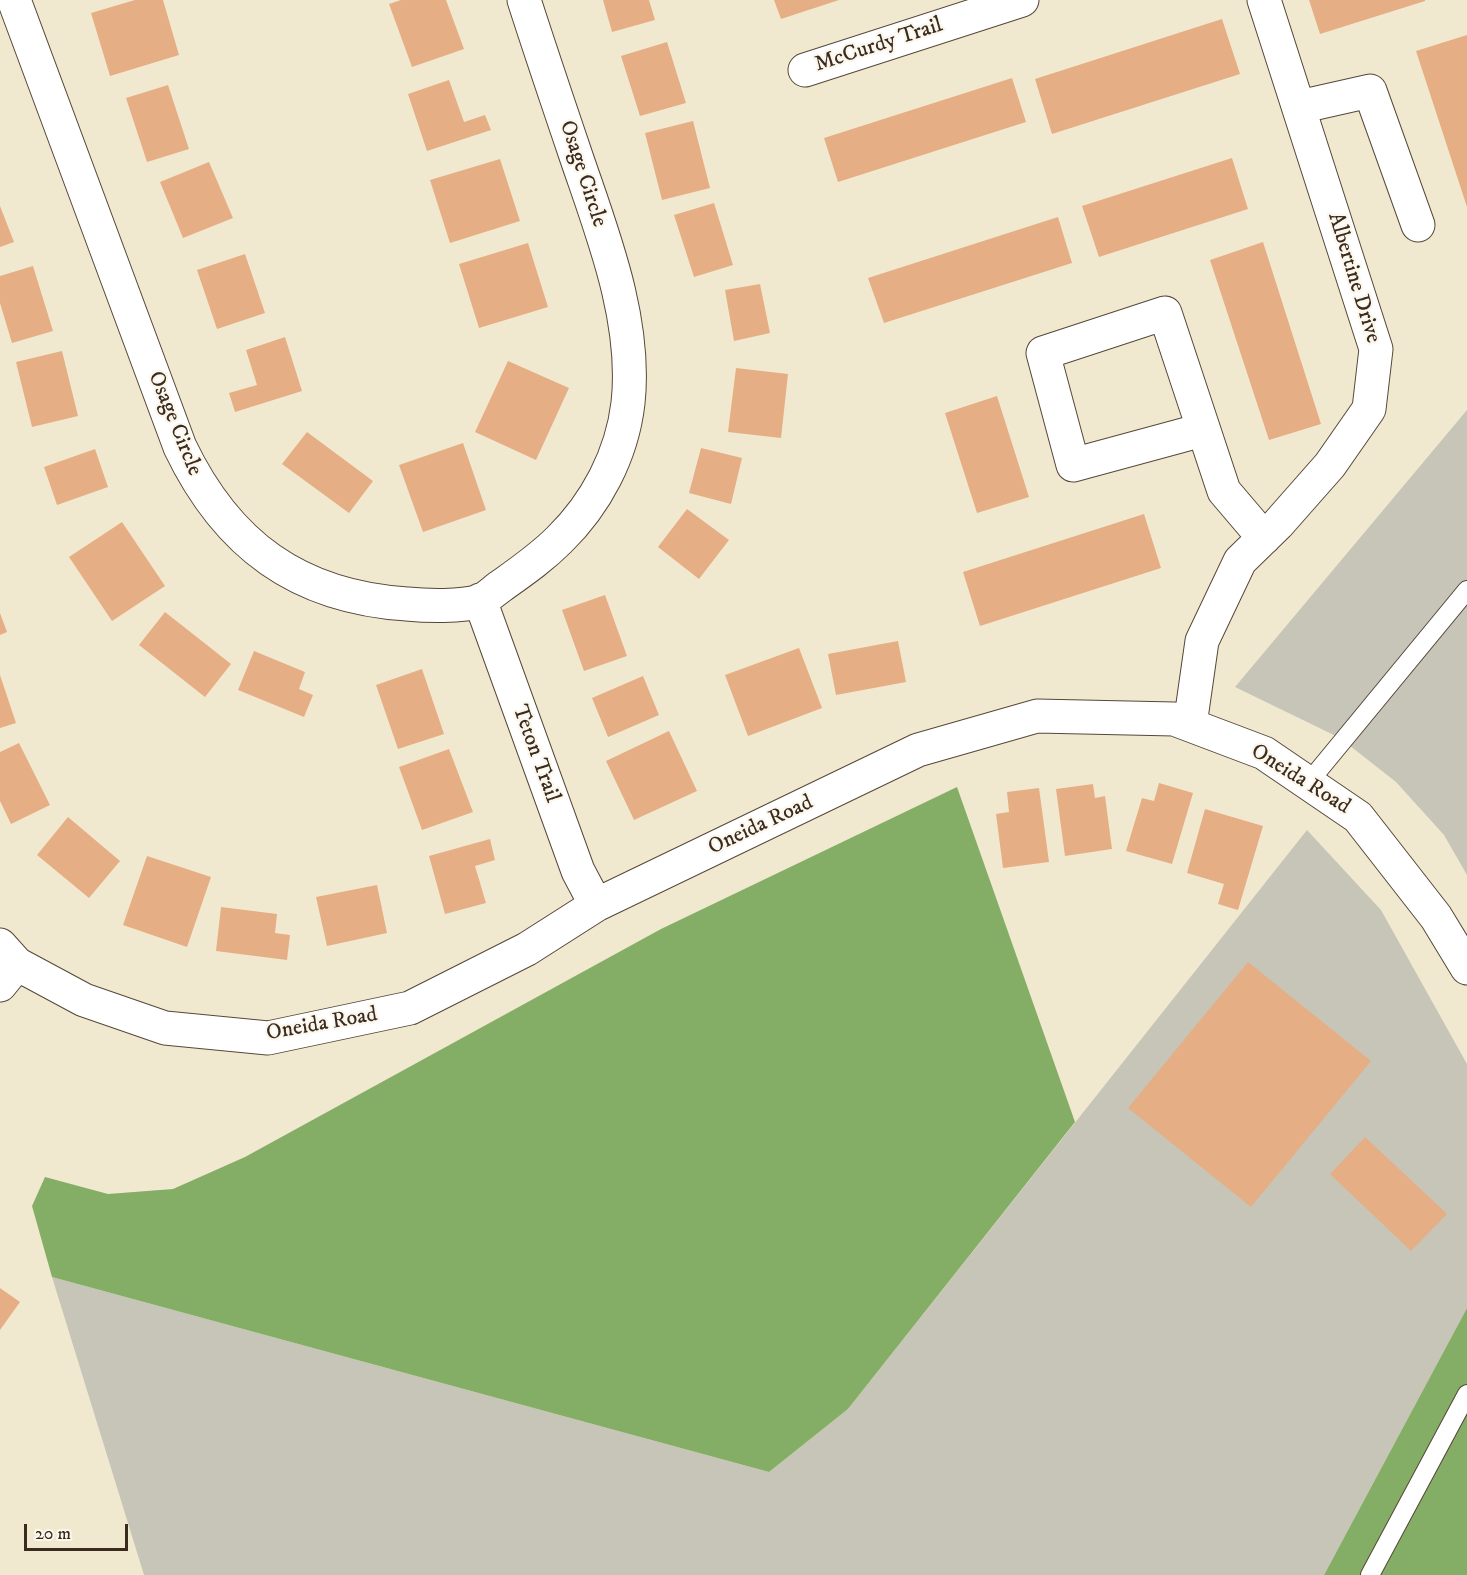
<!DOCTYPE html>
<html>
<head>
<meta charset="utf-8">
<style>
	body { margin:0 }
	#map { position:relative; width:1467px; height:1575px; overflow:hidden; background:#f1e9cf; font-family:"IM FELL DW Pica",serif }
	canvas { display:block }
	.scale { position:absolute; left:24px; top:1524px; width:104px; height:27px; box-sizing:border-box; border:3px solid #3b2a1e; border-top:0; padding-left:8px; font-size:18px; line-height:21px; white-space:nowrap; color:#3b2a1e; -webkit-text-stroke:4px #fbf7ec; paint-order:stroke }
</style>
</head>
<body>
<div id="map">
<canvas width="1467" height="1575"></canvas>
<div class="scale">20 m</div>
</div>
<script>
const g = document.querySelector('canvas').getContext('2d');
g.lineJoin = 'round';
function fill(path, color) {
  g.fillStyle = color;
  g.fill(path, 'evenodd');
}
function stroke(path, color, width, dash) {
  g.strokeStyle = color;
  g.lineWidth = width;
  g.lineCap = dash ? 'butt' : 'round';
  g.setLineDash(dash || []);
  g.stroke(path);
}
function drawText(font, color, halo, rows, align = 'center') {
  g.font = font + ' "IM FELL DW Pica",serif';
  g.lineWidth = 4.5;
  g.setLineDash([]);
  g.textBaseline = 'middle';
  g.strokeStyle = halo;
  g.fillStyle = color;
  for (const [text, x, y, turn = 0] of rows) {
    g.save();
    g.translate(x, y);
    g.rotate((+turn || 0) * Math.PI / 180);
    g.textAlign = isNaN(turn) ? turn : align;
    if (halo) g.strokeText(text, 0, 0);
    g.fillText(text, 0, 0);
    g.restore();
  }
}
const industrial = new Path2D(`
	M1467,410V875L1444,835L1396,782L1340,738L1235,687Z
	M1307,830L1381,910L1467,1064V1308L1324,1575H144L52,1277L769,1472L848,1409Z`);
const forest = new Path2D(`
	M957,787L1075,1122L848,1409L769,1472L52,1277L32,1206L45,1177L108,1194L173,1189L245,1157L661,929Z
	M1467,1308V1575H1324Z`);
const building = new Path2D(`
	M135,0H163L179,55L110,76L91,13Z
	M401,0H446L464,49L412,67L389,4Z
	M603,0H649L655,20L612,32Z
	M774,0H839L781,19Z
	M1309,0H1425V1L1320,34Z
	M1222,19L1240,74L1052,134L1035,79Z
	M1467,35V207L1416,51Z
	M667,42L686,103L640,116L621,56Z
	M1012,78L1026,122L838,182L824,138Z
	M449,80L464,122L485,115L491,130L427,151L408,94Z
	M168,85L189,149L147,162L126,98Z
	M693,121L710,188L662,200L645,133Z
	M1232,158L1248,209L1099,257L1082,206Z
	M500,159L520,221L450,243L430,180Z
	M209,162L233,218L183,238L160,182Z
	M714,203L733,265L694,277L674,215Z
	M0,206L14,242L0,247Z
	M1058,217L1072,263L884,323L868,278Z
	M1263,242L1321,424L1269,440L1210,260Z
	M528,243L548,307L479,328L459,264Z
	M245,254L265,313L217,329L197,270Z
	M33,266L53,331L12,343L0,303V276Z
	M760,284L770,333L734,341L725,290Z
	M285,337L302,391L235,412L229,393L257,385L246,350Z
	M62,351L78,416L32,427L16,362Z
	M508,361L569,388L536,460L475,432Z
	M736,368L788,374L781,438L728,432Z
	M997,396L1029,497L977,513L945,413Z
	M307,432L373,481L349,513L282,464Z
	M463,443L486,510L423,532L399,465Z
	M701,448L742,458L731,504L689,493Z
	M95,449L108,487L57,505L44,467Z
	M687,509L729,540L699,579L658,547Z
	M1144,514L1161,568L980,626L963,572Z
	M122,522L165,586L112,621L69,557Z
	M605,595L627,656L584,671L562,610Z
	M165,612L231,664L205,697L139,645Z
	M0,613L7,632L0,635Z
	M898,641L906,682L836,695L828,654Z
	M799,648L822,708L748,736L725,675Z
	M254,651L305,672L299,689L313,695L304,717L238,690Z
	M422,669L444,734L398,749L376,685Z
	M0,675L16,723L0,728Z
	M643,676L659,715L608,737L592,698Z
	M669,731L697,791L634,820L606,761Z
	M19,743L50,805L11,824L0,801V752Z
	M449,749L473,812L422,830L399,767Z
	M1159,783L1193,793L1172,864L1126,851L1142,798L1154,801Z
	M1093,784L1095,798L1105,796L1112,849L1065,856L1056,789Z
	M1039,788L1049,862L1003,868L996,814L1009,812L1007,792Z
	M1205,809L1263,826L1238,910L1218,904L1224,884L1187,873Z
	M68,817L120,861L89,898L37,855Z
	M490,839L495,860L475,866L486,903L445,914L429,856Z
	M147,856L211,877L187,947L123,925Z
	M377,885L387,933L327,946L316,897Z
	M221,907L277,914L275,933L290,935L287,960L216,951Z
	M1248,962L1371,1061L1251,1207L1128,1108Z
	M1365,1137L1447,1214L1411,1251L1330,1174Z
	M0,1288L20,1302L0,1330Z`);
const service = new Path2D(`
	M1308,783L1467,590
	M1370,1575L1467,1394`);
const minor = new Path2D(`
	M14,0L180,447C227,545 298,597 407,604C427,606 461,607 480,601C487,598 495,590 501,586C522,571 541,558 559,540C596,504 622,455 628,403C637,321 603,235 577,159C559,106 541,53 524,0
	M805,70L1022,0
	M1299,107L1370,91L1418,225
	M1202,430L1073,465L1043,353L1165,313L1224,491L1264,538
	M480,600L578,871L596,905
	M1190,725L1202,641L1240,561L1278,524L1330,465L1369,409L1376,349L1264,0
	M0,945L17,964L84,1000L165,1028L268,1038L410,1008L527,949L596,905L918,750L1037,716L1174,719L1264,753L1358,817L1436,917L1467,968
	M0,985L17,964`);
const streetNames = [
	["McCurdy Trail",879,46,-18],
	["Osage Circle",582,174,72],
	["Albertine Drive",1353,278,73],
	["Osage Circle",174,424,68],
	["Teton Trail",535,754,70],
	["Oneida Road",1300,780,32],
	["Oneida Road",761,826,-25],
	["Oneida Road",322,1025,-10]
];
fill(industrial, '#c6c5b8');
fill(forest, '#84ae66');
fill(building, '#e6ae85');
stroke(service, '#564739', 20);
stroke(minor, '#564739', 35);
stroke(service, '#fff', 18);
stroke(minor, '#fff', 33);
drawText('22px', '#3b2a1e', '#fbf7ec', streetNames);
</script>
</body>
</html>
